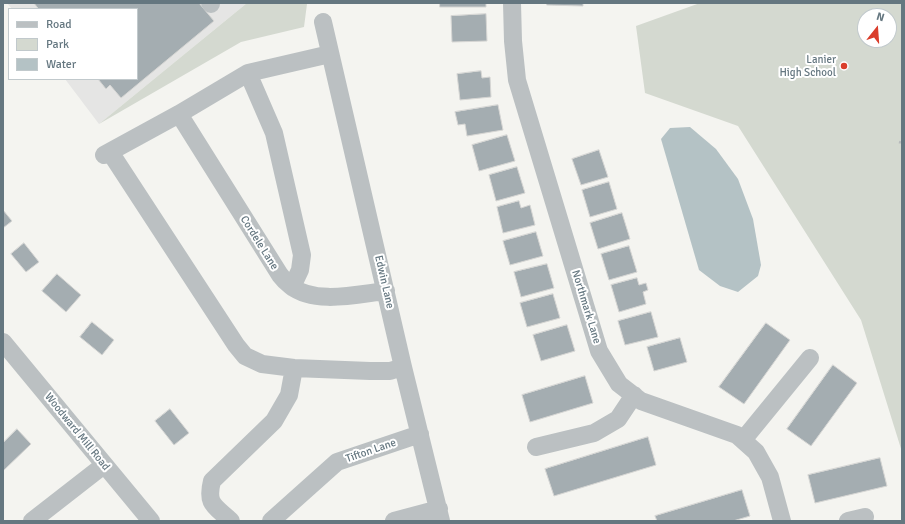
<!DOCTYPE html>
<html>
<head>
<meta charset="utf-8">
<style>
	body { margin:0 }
	#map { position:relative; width:905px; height:524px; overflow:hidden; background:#f4f4f0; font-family:Signika,sans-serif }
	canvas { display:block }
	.frame { position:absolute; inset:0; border:4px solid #657780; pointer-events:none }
	.legend { position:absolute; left:8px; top:8px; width:130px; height:72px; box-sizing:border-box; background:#fff; border:1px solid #c1c9cc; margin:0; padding:5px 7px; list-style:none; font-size:12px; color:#657780 }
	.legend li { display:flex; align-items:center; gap:8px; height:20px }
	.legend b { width:20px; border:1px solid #c1c9cc }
	.north { position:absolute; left:857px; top:8px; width:40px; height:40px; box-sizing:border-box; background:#fff; border:1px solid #c1c9cc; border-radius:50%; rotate:17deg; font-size:11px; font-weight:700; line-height:16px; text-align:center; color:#657780 }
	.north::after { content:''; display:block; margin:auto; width:14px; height:18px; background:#da3d2b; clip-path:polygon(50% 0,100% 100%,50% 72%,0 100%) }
</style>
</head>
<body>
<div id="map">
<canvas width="905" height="524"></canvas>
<div class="frame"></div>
<ul class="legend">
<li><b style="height:5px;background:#bbc0c2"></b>Road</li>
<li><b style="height:11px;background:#d4d9d0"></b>Park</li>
<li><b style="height:11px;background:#b4c2c5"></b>Water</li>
</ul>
<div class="north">N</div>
</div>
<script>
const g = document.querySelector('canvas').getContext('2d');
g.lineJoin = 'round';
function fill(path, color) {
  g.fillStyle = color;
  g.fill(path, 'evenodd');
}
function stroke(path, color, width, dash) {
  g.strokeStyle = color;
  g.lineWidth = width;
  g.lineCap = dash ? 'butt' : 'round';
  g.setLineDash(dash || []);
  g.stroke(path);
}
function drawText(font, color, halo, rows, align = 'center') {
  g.font = font + ' Signika,sans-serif';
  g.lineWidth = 4;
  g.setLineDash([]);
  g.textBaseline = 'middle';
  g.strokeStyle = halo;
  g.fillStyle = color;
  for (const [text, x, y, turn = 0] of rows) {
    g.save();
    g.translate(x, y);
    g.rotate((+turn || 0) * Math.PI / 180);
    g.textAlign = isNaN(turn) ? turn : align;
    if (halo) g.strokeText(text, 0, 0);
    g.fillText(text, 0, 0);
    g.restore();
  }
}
const built = new Path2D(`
	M7,3H247L99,124L65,79H137V9H12Z`);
const green = new Path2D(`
	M247,3H310L307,4L304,27L241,42L99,124Z
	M700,3H902V452L861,320L738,126L645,93L636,26ZM865,16H889V40H865Z`);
const water = new Path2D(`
	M690,127L716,149L738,179L753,219L761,265L758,276L738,292L720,286L699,270L661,139L670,128Z`);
const building = new Path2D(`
	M34,3H199L214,21L121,98L110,85L106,89L98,79H137V9H39Z
	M440,3H486V7H440Z
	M547,3H583V6L547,5Z
	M486,14L487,41L452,42L451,16Z
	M481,71L482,78L490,77L491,97L460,100L457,74Z
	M498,105L503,130L467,136L465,124L458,125L455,112Z
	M507,135L515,161L479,171L472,145Z
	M599,150L608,177L581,185L572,159Z
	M517,167L525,193L496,201L489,175Z
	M609,182L617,209L590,217L582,190Z
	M519,201L521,208L530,205L535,225L503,233L497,207Z
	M3,210L12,221L3,228Z
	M622,213L630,239L598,249L590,223Z
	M536,232L543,256L510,265L503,241Z
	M24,243L39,262L26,272L11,254Z
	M629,246L637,272L609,280L601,254Z
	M547,264L554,288L521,297L514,272Z
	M57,274L81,295L66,312L42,291Z
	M637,278L639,285L646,283L648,290L643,292L646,304L619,312L611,285Z
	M553,294L560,318L527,327L520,303Z
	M651,312L658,337L625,345L618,321Z
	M92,322L114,340L102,355L80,337Z
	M766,323L790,340L744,404L719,387Z
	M567,325L575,351L541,361L533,335Z
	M680,338L687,362L654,371L647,347Z
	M833,365L857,383L811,446L787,429Z
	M585,376L593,403L530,422L522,395Z
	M170,409L189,433L174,445L155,421Z
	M17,429L31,444L3,471V443Z
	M648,437L656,465L554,496L545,469Z
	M880,458L887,486L815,503L808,475Z
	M742,490L750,516L733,521H657L655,516Z`);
const path = new Path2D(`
	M899,142L902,143`);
const minor = new Path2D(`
	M210,3L211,4
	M512,3L513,41L517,80L599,351L619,384L641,401L737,435L756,452L770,477L782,521
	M323,22L403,367L441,521
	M248,73L274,133L302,255L300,270L292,287
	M179,114L280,275C283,279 287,283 291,286C315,305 358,294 386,291
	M110,152L236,345L245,356L262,364L294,368L370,371H390L403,367
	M104,155L179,114L248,73L330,54
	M3,342L151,521
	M743,440L810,358
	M536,447L594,433L618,419L634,395
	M32,521L104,465
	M231,521C215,506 206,505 212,481L274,421L289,395L294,368
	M271,521L337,462L420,434
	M394,521L439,509
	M848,521L865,517`);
const markers = [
	[844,66,4,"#da3d2b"]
];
const poiNames = [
	["Lanier",836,60],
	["High School",836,73]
];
const streetNames = [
	["Cordele Lane",259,243,58],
	["Edwin Lane",384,282,77],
	["Northmark Lane",586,307,73],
	["Woodward Mill Road",77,432,51],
	["Tifton Lane",371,451,-19]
];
fill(built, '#e5e5e4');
fill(green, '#d4d9d0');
fill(water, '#b4c2c5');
fill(building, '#a4adb1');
stroke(building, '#d5d5d3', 1);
stroke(path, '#b7babc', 2.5, [2, 2]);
stroke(minor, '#bbc0c2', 18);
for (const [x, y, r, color] of markers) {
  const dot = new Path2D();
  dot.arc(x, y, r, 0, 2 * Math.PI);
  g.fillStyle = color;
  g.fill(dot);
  stroke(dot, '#fff', 1.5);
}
drawText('11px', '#657780', '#fff', poiNames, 'right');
drawText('11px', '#657780', '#fff', streetNames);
</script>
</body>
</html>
